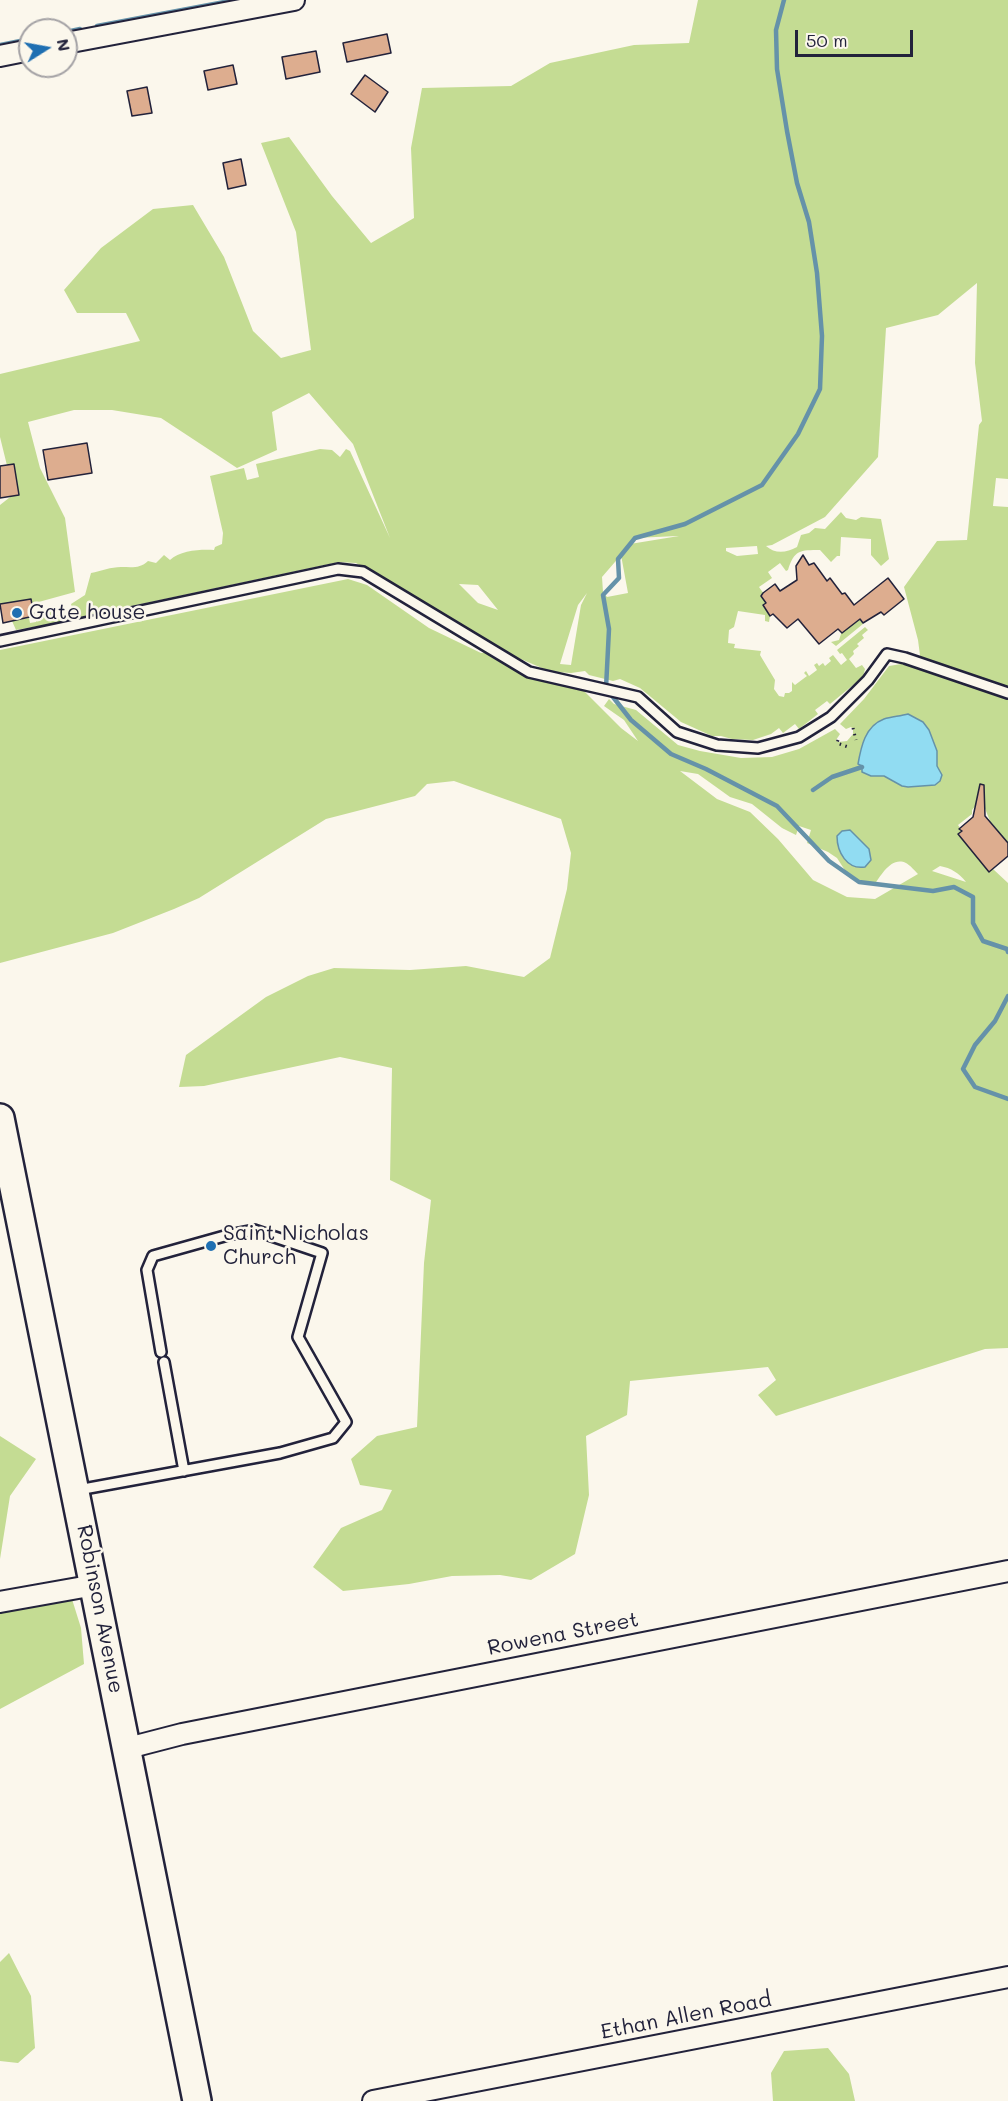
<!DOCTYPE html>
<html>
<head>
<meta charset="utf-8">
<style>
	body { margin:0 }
	#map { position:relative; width:1008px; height:2101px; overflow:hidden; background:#fbf7ec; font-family:Mali,sans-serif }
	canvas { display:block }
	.north { position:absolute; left:18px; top:18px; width:60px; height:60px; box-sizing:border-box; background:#fbf7ec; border:2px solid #a4a2a5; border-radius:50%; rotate:79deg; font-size:16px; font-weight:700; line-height:24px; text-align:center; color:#22223b }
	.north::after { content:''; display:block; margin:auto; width:21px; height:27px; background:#1f6fb2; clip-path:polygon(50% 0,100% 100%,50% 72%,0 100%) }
	.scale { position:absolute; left:795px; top:30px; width:118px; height:27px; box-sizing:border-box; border:3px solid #22223b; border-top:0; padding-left:8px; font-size:18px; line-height:21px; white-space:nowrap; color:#22223b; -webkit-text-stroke:4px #fbf7ec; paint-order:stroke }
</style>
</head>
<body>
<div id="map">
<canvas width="1008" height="2101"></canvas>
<div class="north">N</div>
<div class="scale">50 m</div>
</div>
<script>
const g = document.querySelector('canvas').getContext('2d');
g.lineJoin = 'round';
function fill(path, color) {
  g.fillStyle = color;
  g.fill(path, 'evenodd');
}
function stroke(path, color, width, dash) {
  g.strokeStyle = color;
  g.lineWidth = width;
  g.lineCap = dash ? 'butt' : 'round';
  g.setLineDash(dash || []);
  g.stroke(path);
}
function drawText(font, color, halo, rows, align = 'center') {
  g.font = font + ' Mali,sans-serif';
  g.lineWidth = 5;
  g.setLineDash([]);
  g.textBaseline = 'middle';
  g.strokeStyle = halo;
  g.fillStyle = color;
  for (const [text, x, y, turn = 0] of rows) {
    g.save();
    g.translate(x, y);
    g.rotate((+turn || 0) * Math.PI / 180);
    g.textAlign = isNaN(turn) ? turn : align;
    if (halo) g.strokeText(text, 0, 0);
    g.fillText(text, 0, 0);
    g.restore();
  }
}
const green = new Path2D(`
	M698,0H1008V479L996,478L993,506L1008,507V693L921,663L918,640L904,587L937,541L967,540L979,425L982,421L975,363L977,283L938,315L886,328L878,457L825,517L772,545L766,546C775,554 786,553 797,547L801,535L809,533L815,528L825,529L841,512L846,518L856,520L861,517L881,519L889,559L881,566L871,555V539L841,537L840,556H837L831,562L820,550C800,550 794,550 788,570L786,571L780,563L768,572L772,578L759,587L764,594L761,596L766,603L763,606L770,616L769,622L765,621V615L738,611L734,627L729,630L728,643L735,644L734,648L761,651L760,655L775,680L774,689L779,696L784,697L785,693H789L792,691V682L795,685L807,676L804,673L806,671L809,676L817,670L814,665L817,663L819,666L823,663L825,666L831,661L829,658L833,655L841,665L847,660L842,653L840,654L837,650L865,627L868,630L862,635L864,638L857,644L859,646L853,651L854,654L849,659L856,668L862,665L865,669L863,677L830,704L827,701L815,710L818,714L799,729L795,724L783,733L779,728L771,734L753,740L732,739L721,736H712L681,722L640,688L620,679L613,681L589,675L585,671L571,673L557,672L555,678L576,683L621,728L638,741L624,720L604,706L609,699L614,704L636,710L678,745L700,751L741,758L772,757L799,749L835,729L840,734L836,740L838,742L847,741L853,734V729L851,727L846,729L840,724L864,699L889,666L907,663L1008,698V843L990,821L984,806L978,803L972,810V814L958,825L962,831L958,834L989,872L993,869L1008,883V1348L985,1349L776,1416L758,1395L776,1380L768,1367L630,1381L627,1415L586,1436L589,1495L575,1554L531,1580L500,1575L452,1576L409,1584L343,1591L313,1567L341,1528L382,1510L392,1490L360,1485L351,1459L377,1436L417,1427L424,1263L431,1200L390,1180L392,1068L340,1057L204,1086L179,1087L186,1055L266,997L308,976L334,968L410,970L466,966L524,977L550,958L567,889L571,853L561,819L454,781L427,784L415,796L326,819L199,898L174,909L113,933L0,963V650L348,579L367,585L429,628L481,653L495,652L529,672L554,677L549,671L516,657L356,563L339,562L75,618L71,604L85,595L91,573C101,571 111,567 121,567C131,567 140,569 148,561L156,563L164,555L170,560C180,550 203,549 214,550L215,547L222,544L223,533L210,476L244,468L247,480L259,477L256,464L320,449L332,450L340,457L346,449L350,451L390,538L353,444L309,393L272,412L277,450L237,468L161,418L112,410H74L28,422L40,468L65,518L75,592L24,606L0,605V505L14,494L0,437V374L140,341L126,313H77L64,290L101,248L153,209L193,205L224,257L253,331L281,358L311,350L296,232L261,143L289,137L332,196L371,243L414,218L411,148L422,88L511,86L550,63L634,45L689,43ZM677,536H679L630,544L635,538ZM757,546L758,554L737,556L726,551V548ZM621,555L628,593L607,597L603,592L602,577ZM459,584L478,585L498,610L478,603ZM587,593L581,605L571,665L560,664L578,605ZM680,771L698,774L730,797L752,804L782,828L796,835L799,826L811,830L807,843L828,852L837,858L850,878L867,885H874C881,876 891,856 906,863C910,865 915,871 918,874L875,899L847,897L813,880L778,839L750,812L717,799ZM940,866C951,868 959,873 966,882L932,871Z
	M45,610L55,611L61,622L16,630L12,621L29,618L30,623L36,622V620L41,618Z
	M860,619L863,624L836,646L831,642L839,640L842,631Z
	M0,1436L36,1459L10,1496L0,1559Z
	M71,1596L81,1628L84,1664L0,1709V1611Z
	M9,1953L31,1996L35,2048L18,2063L0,2061V1962Z
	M828,2048L849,2074L855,2101H773L771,2073L784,2051Z`);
const water = new Path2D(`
	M908,714L923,722L929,730L937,751V766L942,775L940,781L935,785L908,787L902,786L884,776H871L862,772V766L858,764C861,747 865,726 884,719C891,717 900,716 908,714Z
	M850,830L869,849L871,860L865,867C847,870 837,852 837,836L842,831Z`);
const stream = new Path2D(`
	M784,0L776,30L777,69L787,131L797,183L809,222L817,273L822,336L820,389L798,434L762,485L685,524L635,538L618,559L619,578L603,595L609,629L606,688L631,720L671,754L706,769L777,806L829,861L859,882L933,891L954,887L973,897V923L983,941L1007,949L1008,952
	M97,26L235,0
	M66,32L80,29
	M0,45L30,39
	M813,790L832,777L862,767
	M1008,996L995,1021L975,1045L963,1069L975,1087L1008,1099`);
const building = new Path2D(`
	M387,34L391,53L347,62L343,43Z
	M316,51L320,72L286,79L282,57Z
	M233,65L237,84L208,90L204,71Z
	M365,75L388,92L375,112L351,94Z
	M147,87L152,113L132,116L127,91Z
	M241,159L246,185L228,189L223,163Z
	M87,443L92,473L48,480L43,450Z
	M14,464L19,495L0,498V466Z
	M803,555L809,565L814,563L827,581L830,578L842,594L845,593L854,605L888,578L904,599L884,615L881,612L863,623L860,619L842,633L838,629L819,644L798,619L787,628L773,614L770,616L763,605L766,603L761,596L763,593L775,584L780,591L797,580L796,566Z
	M31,599L34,616L3,623L0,604Z
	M980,784L984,785L985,816L1008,843V856L989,872L958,834L962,831L959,829L973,817Z`);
const path = new Path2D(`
	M853,728L856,740
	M838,740L837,743L848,747`);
const lane = new Path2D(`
	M0,641L338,569L363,572L529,672L638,697L677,732L717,745L758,748L799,737L831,717L868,680L887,654L905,658L1008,693
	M164,1362L184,1471
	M78,1490L280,1453L333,1438L346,1422L298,1337L322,1253L254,1230L228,1235L153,1256L147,1270L161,1352`);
const street = new Path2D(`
	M66,43L294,0
	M0,56L30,50
	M0,1602L95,1585
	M128,1748L182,1734L1008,1571
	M373,2101L1008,1977`);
const secondary = new Path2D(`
	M0,1118L197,2101`);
const markers = [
	[17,613,6,"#1f6fb2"],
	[211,1246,6,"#1f6fb2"]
];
const poiNames = [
	["Gate house",29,613],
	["Saint Nicholas",223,1234],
	["Church",223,1258]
];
const streetNames = [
	["Robinson Avenue",100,1609,79],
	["Rowena Street",563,1634,-11],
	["Ethan Allen Road",686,2016,-11]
];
fill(green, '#c4dc93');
fill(water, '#91dcf2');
stroke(water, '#6592a9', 1.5);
stroke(stream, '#6592a9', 4.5);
fill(building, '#ddad8f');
stroke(building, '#22223b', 1.5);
stroke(lane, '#22223b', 14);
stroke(street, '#22223b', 24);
stroke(secondary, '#22223b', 32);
stroke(path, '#22223b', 3, [1.5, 4.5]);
stroke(lane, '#fbf7ec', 9);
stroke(street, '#fbf7ec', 20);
stroke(secondary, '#fbf7ec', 27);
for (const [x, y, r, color] of markers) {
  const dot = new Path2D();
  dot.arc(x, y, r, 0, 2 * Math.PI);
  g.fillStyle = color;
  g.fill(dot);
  stroke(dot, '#fbf7ec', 2);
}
drawText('21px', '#22223b', '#fbf7ec', poiNames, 'left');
drawText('21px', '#22223b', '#fbf7ec', streetNames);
</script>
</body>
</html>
